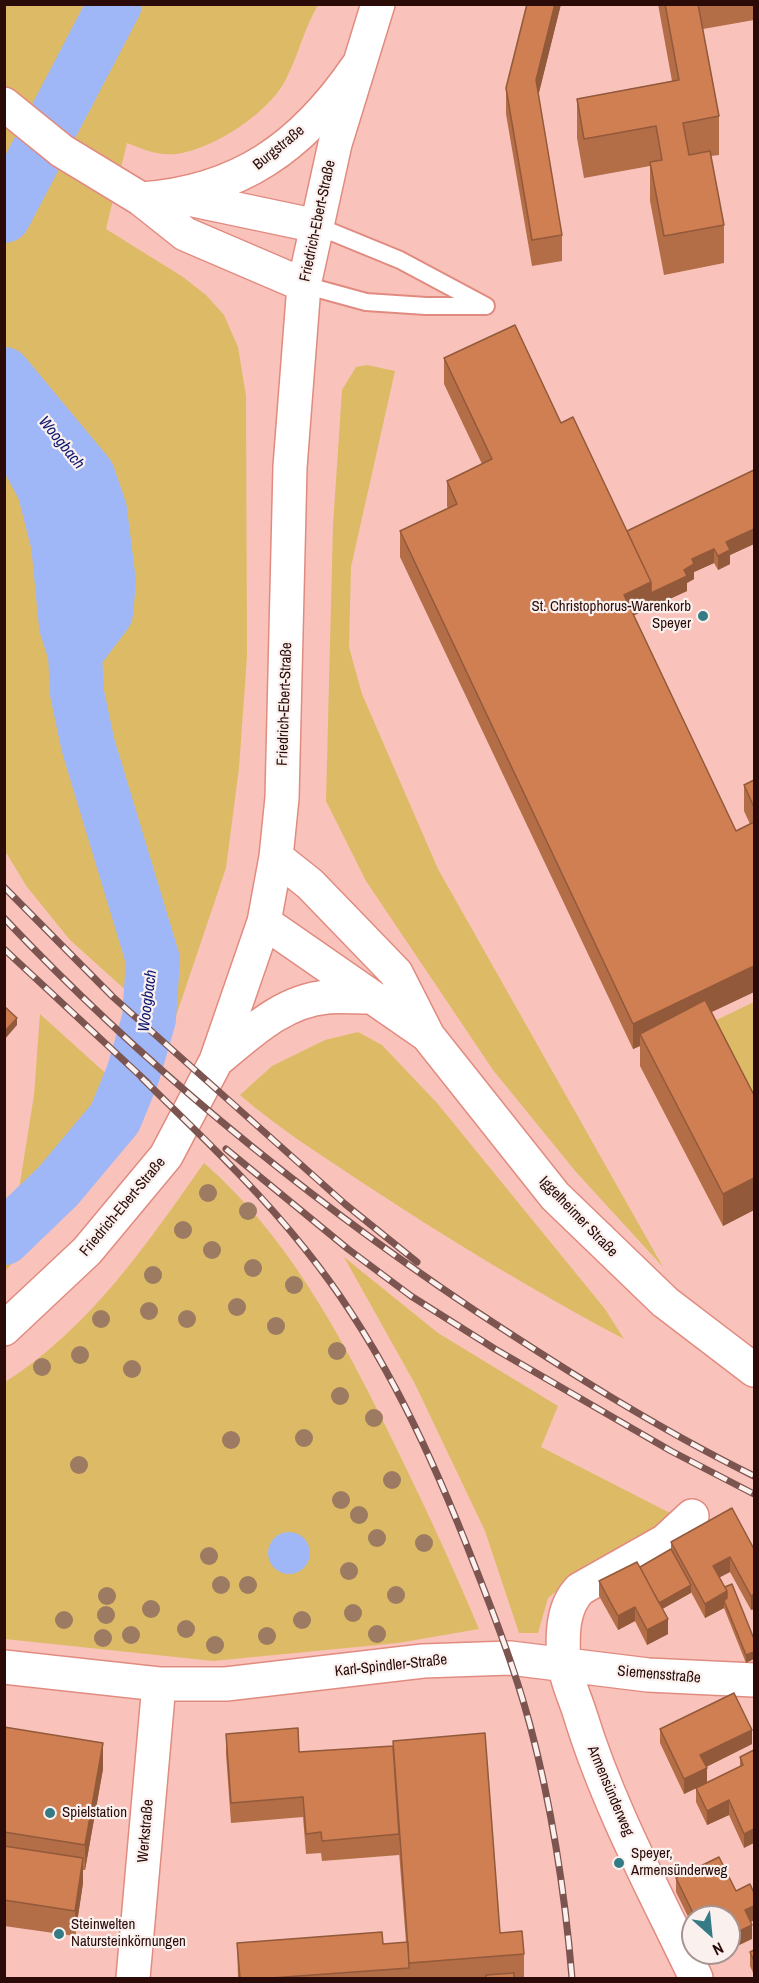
<!DOCTYPE html>
<html>
<head>
<meta charset="utf-8">
<style>
	body { margin:0 }
	#map { position:relative; width:759px; height:1983px; overflow:hidden; background:#f9c3bb; font-family:"Archivo Narrow",sans-serif }
	canvas { display:block }
	.frame { position:absolute; inset:0; border:6px solid #2a0b08; pointer-events:none }
	.north { position:absolute; left:681px; top:1905px; width:60px; height:60px; box-sizing:border-box; background:#faf0ee; border:2px solid #a79492; border-radius:50%; rotate:153deg; font-size:16px; font-weight:700; line-height:24px; text-align:center; color:#2a0b08 }
	.north::after { content:''; display:block; margin:auto; width:21px; height:27px; background:#347b85; clip-path:polygon(50% 0,100% 100%,50% 72%,0 100%) }
</style>
</head>
<body>
<div id="map">
<canvas width="759" height="1983"></canvas>
<div class="frame"></div>
<div class="north">N</div>
</div>
<script>
const g = document.querySelector('canvas').getContext('2d');
g.lineJoin = 'round';
function fill(path, color) {
  g.fillStyle = color;
  g.fill(path, 'evenodd');
}
function stroke(path, color, width, dash) {
  g.strokeStyle = color;
  g.lineWidth = width;
  g.lineCap = dash ? 'butt' : 'round';
  g.setLineDash(dash || []);
  g.stroke(path);
}
function drawText(font, color, halo, rows, align = 'center') {
  g.font = font + ' "Archivo Narrow",sans-serif';
  g.lineWidth = 4.5;
  g.setLineDash([]);
  g.textBaseline = 'middle';
  g.strokeStyle = halo;
  g.fillStyle = color;
  for (const [text, x, y, turn = 0] of rows) {
    g.save();
    g.translate(x, y);
    g.rotate((+turn || 0) * Math.PI / 180);
    g.textAlign = isNaN(turn) ? turn : align;
    if (halo) g.strokeText(text, 0, 0);
    g.fillText(text, 0, 0);
    g.restore();
  }
}
const green = new Path2D(`
	M5,5H318C304,29 299,53 287,77C271,112 214,149 176,154C157,156 143,149 127,143L106,229L183,277L206,295L224,315L238,347L246,396L247,656L239,768L226,868L171,1031L70,940L27,887L5,851Z
	M367,365L395,371L351,567L349,647L362,694L438,869L663,1267L576,1172L493,1070L366,881L326,801L333,525L342,390L356,367Z
	M754,1002V1123L704,1026Z
	M40,1014L144,1108L70,1203L5,1271V1217L14,1205L19,1189L34,1095Z
	M358,1032L382,1045L437,1103L605,1309L624,1339C535,1292 450,1240 366,1185C323,1156 279,1129 240,1095L272,1066L325,1040Z
	M204,1163C287,1235 340,1334 388,1431C420,1496 451,1562 479,1629L398,1643L213,1661L5,1639V1382C91,1327 146,1245 204,1163Z
	M344,1257L438,1333L558,1406L541,1447L672,1514L675,1521L564,1585L548,1598L538,1633H519L485,1531L415,1384Z`);
const water = new Path2D(`
	M268 1553a21 21 0 1 1 42 0a21 21 0 1 1-42 0Z`);
const river = new Path2D(`
	M4,216L115,4
	M4,374L88,475L100,510L109,582L106,613L75,654L77,693L88,745L153,960L149,1019L133,1074L115,1118L58,1186L4,1238
	M4,415L44,489L58,544L66,626L75,654`);
const service = new Path2D(`
	M317,226L400,260L486,306
	M304,285L366,302L426,306H484`);
const minor = new Path2D(`
	M4,104L62,151L141,199L185,234L304,285
	M184,198L317,226
	M141,199C239,192 302,147 357,67
	M692,1516L665,1541L580,1589C562,1607 562,1636 564,1662C566,1679 575,1698 580,1714C608,1806 655,1892 696,1978
	M4,1667L159,1684H226L423,1661L510,1658L648,1675L754,1680
	M133,1978L159,1684`);
const secondary = new Path2D(`
	M276,857L310,884L396,973L428,1036L555,1196L665,1302L754,1370
	M264,922L427,1035
	M216,1061C249,1034 282,1001 327,997C340,996 355,997 369,997
	M4,1329L87,1251L166,1156L216,1061L264,922L276,857L282,798L290,467L304,285L335,144L378,4`);
const rail = new Path2D(`
	M4,887L113,997L345,1204L417,1262
	M4,918C145,1067 304,1196 474,1310C565,1370 657,1428 754,1476
	M4,949L148,1083
	M142,1078C198,1133 256,1187 305,1249C375,1336 424,1438 465,1541C489,1602 513,1662 530,1725C552,1808 565,1893 572,1978
	M226,1149L348,1249L411,1296L495,1349L671,1451L754,1494`);
const trees = [
	[208,1193],
	[248,1211],
	[183,1230],
	[212,1250],
	[253,1268],
	[153,1275],
	[294,1285],
	[237,1307],
	[149,1311],
	[101,1319],
	[187,1319],
	[276,1326],
	[337,1351],
	[80,1355],
	[42,1367],
	[132,1369],
	[340,1396],
	[374,1418],
	[304,1438],
	[231,1440],
	[79,1465],
	[392,1480],
	[341,1500],
	[359,1515],
	[377,1538],
	[424,1543],
	[209,1556],
	[349,1571],
	[221,1585],
	[248,1585],
	[396,1595],
	[107,1596],
	[151,1609],
	[353,1613],
	[106,1615],
	[64,1620],
	[302,1620],
	[186,1629],
	[377,1634],
	[131,1635],
	[267,1636],
	[103,1638],
	[215,1645]
];
const wall = new Path2D(`
	M527,4H561L538,95L562,235V261L532,266L506,114V88Z
	M658,4H754V20L703,29L719,116V155L711,156L724,225V263L664,275L650,201V166L584,178L577,138V99L672,81Z
	M444,358L561,423L627,531L754,470V544L730,555V564L718,570L714,563L694,572V579L687,583V591L634,615L736,831L750,824L744,811V785L754,780V992L712,1012L754,1095V1210L723,1226L640,1066V1046L633,1049L400,557V531L448,509L447,506V481L482,464L444,384Z
	M671,1542L754,1549V1609L751,1610L730,1572L719,1577L754,1639L746,1663L724,1608L705,1618L691,1592L662,1609L668,1634L647,1645L635,1621L618,1630L599,1596V1581L640,1567L671,1549Z
	M4,1727L103,1769L85,1870H83V1883L75,1936L4,1926Z
	M660,1729L752,1744L706,1767L707,1782L740,1767V1757L754,1750L744,1848L729,1815L707,1825L696,1802V1788L684,1794L660,1743Z
	M226,1734L299,1752L393,1746L500,1933L524,1954V1978H238L237,1943L383,1944L406,1942L399,1852V1855L322,1861L321,1853L306,1854L303,1817L231,1823L226,1754Z
	M676,1878L736,1891L754,1893V1920L751,1922L752,1939L729,1917H693V1927L676,1892Z
	M754,1950V1975L750,1966V1952Z`);
const shadedWall = new Path2D(`
	M555,4H561L536,105V80Z
	M754,529V544L730,555V564L718,570V556L726,542Z
	M714,549V563L694,572V579L687,583V591L624,620V595L651,582L684,570L692,559Z
	M754,966V992L645,1043L640,1034V1046L633,1049V1024Z
	M17,1018V1025L5,1039V1031Z
	M754,1178V1210L723,1226V1194Z
	M730,1557V1572L713,1581V1566Z
	M691,1585V1593L657,1612V1604Z
	M727,1591V1606L724,1601V1608L705,1618V1604Z
	M754,1594V1609L751,1610V1596Z
	M635,1607V1621L618,1630V1616Z
	M668,1619V1634L647,1645V1630Z
	M754,1652V1659L746,1663V1655Z
	M752,1730V1744L700,1770V1755Z
	M103,1743V1769L85,1870V1845Z
	M707,1768V1783L684,1794V1779Z
	M729,1800V1815L707,1825V1811Z
	M754,1829V1843L744,1848V1834Z
	M83,1858V1883L75,1936V1911Z
	M754,1906V1920L745,1925V1910Z
	M752,1925V1939L729,1950V1936Z
	M709,1953H723L709,1960Z`);
const building = new Path2D(`
	M527,4H555L536,80L562,235L532,240L506,88Z
	M665,4H698L719,116L683,123L689,155L710,151L724,225L664,236L650,162L662,160L656,126L584,139L577,99L679,80Z
	M515,325L561,423L573,417L651,582L624,595L736,831L754,822V966L633,1024L400,531L457,504L447,481L492,459L444,358Z
	M754,470V529L726,542L730,550L718,556L714,549L692,559L694,564L684,570L687,576L651,593V582L627,531Z
	M754,780V807L744,785Z
	M705,1000L754,1095V1178L723,1194L640,1034Z
	M4,1006L17,1018L5,1031H4Z
	M732,1508L754,1549V1594L751,1596L730,1557L713,1566L727,1591L705,1604L671,1542Z
	M671,1549L691,1585L659,1603L640,1567Z
	M637,1562L668,1619L647,1630L635,1607L618,1616L599,1581Z
	M732,1584L754,1639V1652L746,1655L724,1601L727,1598V1591L725,1587Z
	M734,1693L752,1730L700,1755L707,1768L684,1779L660,1729Z
	M4,1727L103,1743L85,1845L4,1832Z
	M298,1728L299,1752L393,1746L399,1834L322,1841L321,1832L306,1834L303,1797L231,1803L226,1734Z
	M485,1733L500,1933L522,1931L524,1954L409,1963L393,1741Z
	M754,1750V1829L744,1834L729,1800L707,1811L696,1788L743,1765L740,1757Z
	M4,1846L83,1858L75,1911L4,1900Z
	M719,1857L736,1891L750,1884L754,1893V1906L745,1910L752,1925L729,1936V1917H695L676,1878Z
	M382,1932L383,1944L408,1942L409,1968L271,1978H240L237,1943Z
	M754,1950V1961L750,1952Z
	M514,1973V1978H486V1975Z`);
const markers = [
	[703,616,6,"#347b85"],
	[50,1813,6,"#347b85"],
	[619,1863,6,"#347b85"],
	[59,1934,6,"#347b85"]
];
const streetNames = [
	["Burgstraße",279,148,-39],
	["Friedrich-Ebert-Straße",318,221,-78],
	["Friedrich-Ebert-Straße",285,704,-88],
	["Friedrich-Ebert-Straße",123,1207,-50],
	["Iggelheimer Straße",578,1217,46],
	["Karl-Spindler-Straße",391,1666,-6],
	["Siemensstraße",659,1675,5],
	["Armensünderweg",610,1791,67],
	["Werkstraße",146,1831,-85]
];
const poiNames = [
	["St. Christophorus-Warenkorb",691,607,"right"],
	["Speyer",691,624,"right"],
	["Spielstation",62,1813],
	["Speyer,",631,1854],
	["Armensünderweg",631,1871],
	["Steinwelten",71,1925],
	["Natursteinkörnungen",71,1942]
];
const waterNames = [
	["Woogbach",61,443,51],
	["Woogbach",148,1001,-83]
];
fill(green, '#db6');
fill(water, '#9fb7f6');
stroke(river, '#9fb7f6', 54);
stroke(service, '#e18b80', 20);
stroke(minor, '#e18b80', 36);
stroke(secondary, '#e18b80', 36);
stroke(service, '#fff', 16);
stroke(minor, '#fff', 33);
stroke(secondary, '#fff', 33);
stroke(rail, '#7d5550', 7);
stroke(rail, '#faf0ee', 4.5, [14]);
g.fillStyle = '#9c7b62';
for (const [x, y] of trees) {
  g.beginPath();
  g.arc(x, y, 9, 0, 2 * Math.PI);
  g.fill();
}
fill(wall, '#b36d47');
fill(shadedWall, '#92593a');
fill(building, '#d07f53');
stroke(building, '#92593a', 1.5);
for (const [x, y, r, color] of markers) {
  const dot = new Path2D();
  dot.arc(x, y, r, 0, 2 * Math.PI);
  g.fillStyle = color;
  g.fill(dot);
  stroke(dot, '#faf0ee', 2);
}
drawText('15px', '#2a0b08', '#faf0ee', streetNames);
drawText('15px', '#2a0b08', '#faf0ee', poiNames, 'left');
drawText('italic 16px', '#0e1970', '#faf0ee', waterNames);
</script>
</body>
</html>
